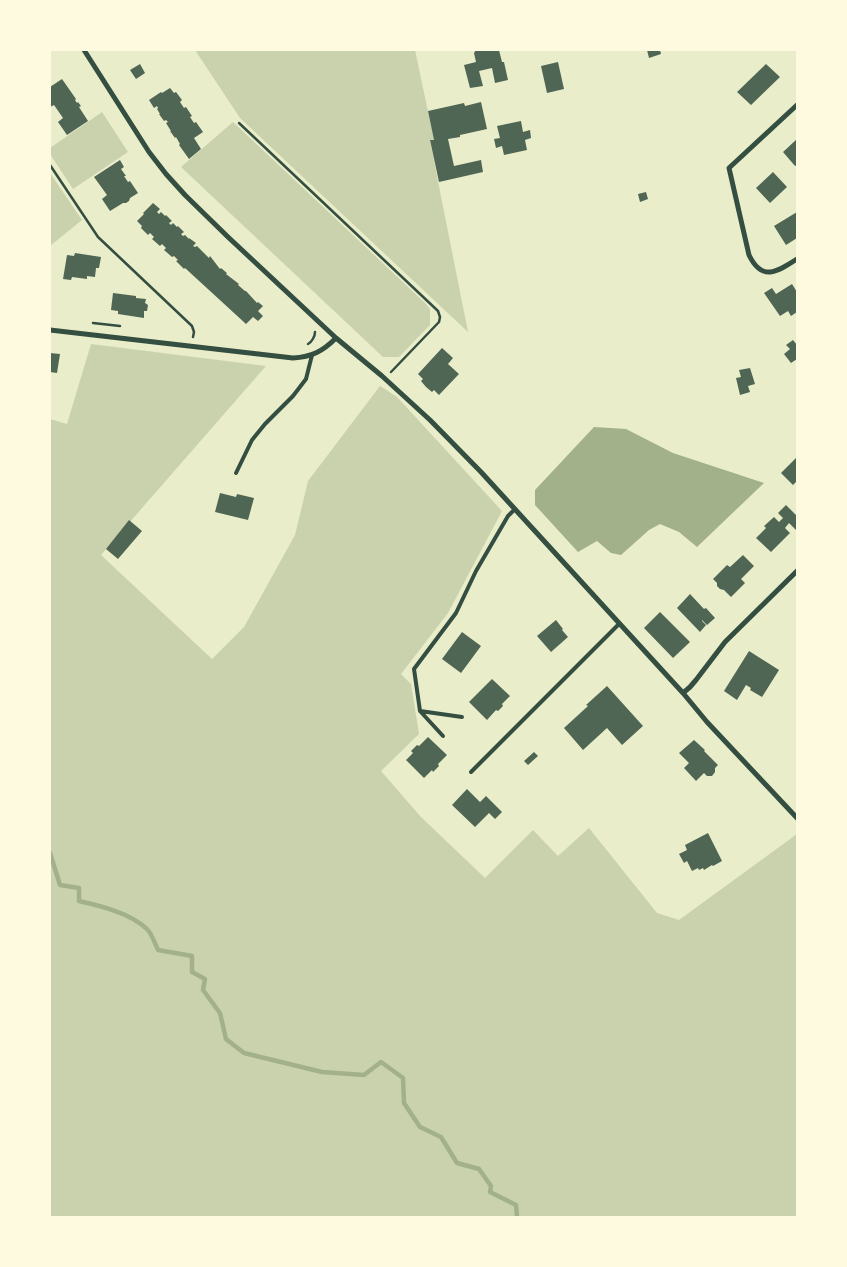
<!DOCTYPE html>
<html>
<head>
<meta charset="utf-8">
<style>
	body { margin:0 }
	#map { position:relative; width:847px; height:1267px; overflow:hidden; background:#e9edc9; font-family:Lato,sans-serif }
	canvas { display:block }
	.frame { position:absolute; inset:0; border:51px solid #fefae0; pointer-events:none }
</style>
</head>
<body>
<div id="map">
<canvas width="847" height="1267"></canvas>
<div class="frame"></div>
</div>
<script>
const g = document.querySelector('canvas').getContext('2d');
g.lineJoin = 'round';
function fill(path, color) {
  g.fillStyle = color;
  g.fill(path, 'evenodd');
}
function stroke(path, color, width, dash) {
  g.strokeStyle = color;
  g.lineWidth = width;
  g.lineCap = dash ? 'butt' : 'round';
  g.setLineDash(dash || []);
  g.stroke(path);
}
const green = new Path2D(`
	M195,50H415L434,140L430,141L468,332L240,118Z
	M102,112L128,152L73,189L50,154V148Z
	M233,122L425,303L430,309V325L399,357H383L181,167Z
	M50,173L82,220L50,246Z
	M91,344L266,366L101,555L212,659L244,627L295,535L308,481L380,386L397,397L502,511L448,613L401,674L411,684L419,734L381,771L421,817L485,878L533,830L558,856L589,828L657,913L679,920L797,834V1217H50V419L67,424Z`);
const water = new Path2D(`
	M594,427L626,429L673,453L764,483L697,547L679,532L660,524L649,530L621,555L611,553L597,541L578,552L535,505V490Z`);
const stream = new Path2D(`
	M50,853L60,885L79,888V901C101,906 130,913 147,929C152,934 155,944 158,950L192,956V972L205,979L203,990L220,1013L226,1039L244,1053L322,1072L364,1075L381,1062L403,1078L404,1103L420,1127L441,1137L457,1163L479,1169L491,1186L490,1192L516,1205L517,1217`);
const building = new Path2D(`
	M476,50H489V51L499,50L502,62H504L508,80L495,83L492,68L479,71L483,86L470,88L464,65L476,62L474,53Z
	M647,50H660L661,54L649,58Z
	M558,62L564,89L547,93L541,66Z
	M140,64L145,73L136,79L130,70Z
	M766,64L780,77L751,105L737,92Z
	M62,79L76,99L75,100L77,103L78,102L81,106L79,107L88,121L67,135L58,122L63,118L54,105L50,107V87Z
	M170,88L174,93L176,92L182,100L180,102L184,108L186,107L192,116L190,117L194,123L196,122L203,132L194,138L201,149L189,159L179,145L180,144L176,137L175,138L170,131H171L166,123L168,122L166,120L164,121L159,114H160L157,109L158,108L157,106L154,108L149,100L161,92L162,93Z
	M481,102L487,129L460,135V137L448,139L454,166L481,160L483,172L439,182L430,140H434L428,111L464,103L465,106Z
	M521,121L523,132L530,130L531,138L525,140L527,150L504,155L502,146L496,148L494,139L500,138L497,126Z
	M797,139V165L795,166L783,152Z
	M120,160L124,167L121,169L126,176H124L128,182L130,181L138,193L130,198L129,201L126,203H123L110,211L102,199L107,195L94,177Z
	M773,172L787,187L770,203L756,188Z
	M646,192L648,199L640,202L638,194Z
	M153,203L160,209L157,212L159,214L161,212L165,216L166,215L172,221L169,223L171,225L173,223L177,227L178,226L184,232L181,234L183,236L185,235L189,239V238L196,243L193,246L195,247L197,246L209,258L210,256L220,269L221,268L227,273L226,274L239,284L238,285L245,291H246L257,303L258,302L263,306L258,311L263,316L258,321L253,317L246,324L185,268L184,269L176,261L178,260L174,256L172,257L164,250L166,248L162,244L160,246L152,239L154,237L150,233L148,235L141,228L142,226L137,221L144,214L143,213Z
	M797,212V238L786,245L774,226Z
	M75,253L101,257L99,268H96L95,277L87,276V279L72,277L71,280L63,279L67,255L74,256Z
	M792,284L797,292V312L791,316L788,311L780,316L764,293L772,288L776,294Z
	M113,293L136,296V298L146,299L145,303L148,305L147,311H144V318L118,314V311L111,310Z
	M793,340L797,345V359L791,363L784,354L790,349L786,345Z
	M442,348L453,358L448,364L459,374L439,395L434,390L432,392L426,387L421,381L423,379L418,374Z
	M50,353L60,354L57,373L50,372Z
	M750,368L755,384L748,386L750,392L740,395L736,378L741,377L739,370Z
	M797,457V481L793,485L781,473Z
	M220,493L236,497L237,494L254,498L248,520L215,512Z
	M786,505L797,516V531L789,523L785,528L790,533L771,552L756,538L766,528L764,526L774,517L779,522L783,518L778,513Z
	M129,520L142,531L118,559L106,549Z
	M743,555L754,566L741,579L745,583L731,597L724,590L720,589L717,586V583L713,579L727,565L730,567Z
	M690,594L704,609L706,608L715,618L707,625L702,620V621L706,625L700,632L677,608Z
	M660,612L690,642L673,658L644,628Z
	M556,620L563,629L562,630L568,637L551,652L537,636Z
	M462,632L481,646L461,673L442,659Z
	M749,651L779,670L762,697L750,690L751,688L746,685L737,700L724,691Z
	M492,679L510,696L502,704L503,706L498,711L496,710L487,720L469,702Z
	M607,686L643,726L622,745L607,728L583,750L564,728L588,706L586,705Z
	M428,737L447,755L438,764L439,766L433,772L432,770L424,778L406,760L413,753L411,751L417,745L419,746Z
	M694,740L705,750L704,751L718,765L715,768V772L712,776H707L704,773L696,781L684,768L689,763L679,753Z
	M534,752L538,756L528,765L524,761Z
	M467,789L480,802L486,796L502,812L495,819L489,813L475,827L452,805Z
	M708,833L722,861L713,866L712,865L704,870L703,868L699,870L698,868L692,871L687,861L684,863L679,854L687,850L685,845Z`);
const path = new Path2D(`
	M239,123L438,311L440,317L439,322L391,372
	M50,165L98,237L192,326L194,332L193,337
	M93,323L120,326
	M308,344C312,342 315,336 315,332`);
const service = new Path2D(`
	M236,473L252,440L265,424L293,396L306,379L312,355
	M420,711L462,717
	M443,736L420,711L414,669L456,613L476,571L508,516L514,510
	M471,772L619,624`);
const minor = new Path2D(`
	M84,50L149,152L166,174L185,195L228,237L336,338L382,376L430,420L481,472L683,693L707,722L797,818
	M797,105L729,168L749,255C762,282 777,272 797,259
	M50,330L293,358C312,357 323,351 336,338
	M683,693L690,687L696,680L725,642L797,571`);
fill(green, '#cad2ad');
fill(water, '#a3b18a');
stroke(stream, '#a3b18a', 4.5);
fill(building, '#4f6655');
stroke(path, '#344e41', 2.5);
stroke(service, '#344e41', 4);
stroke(minor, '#344e41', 5);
</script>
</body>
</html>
